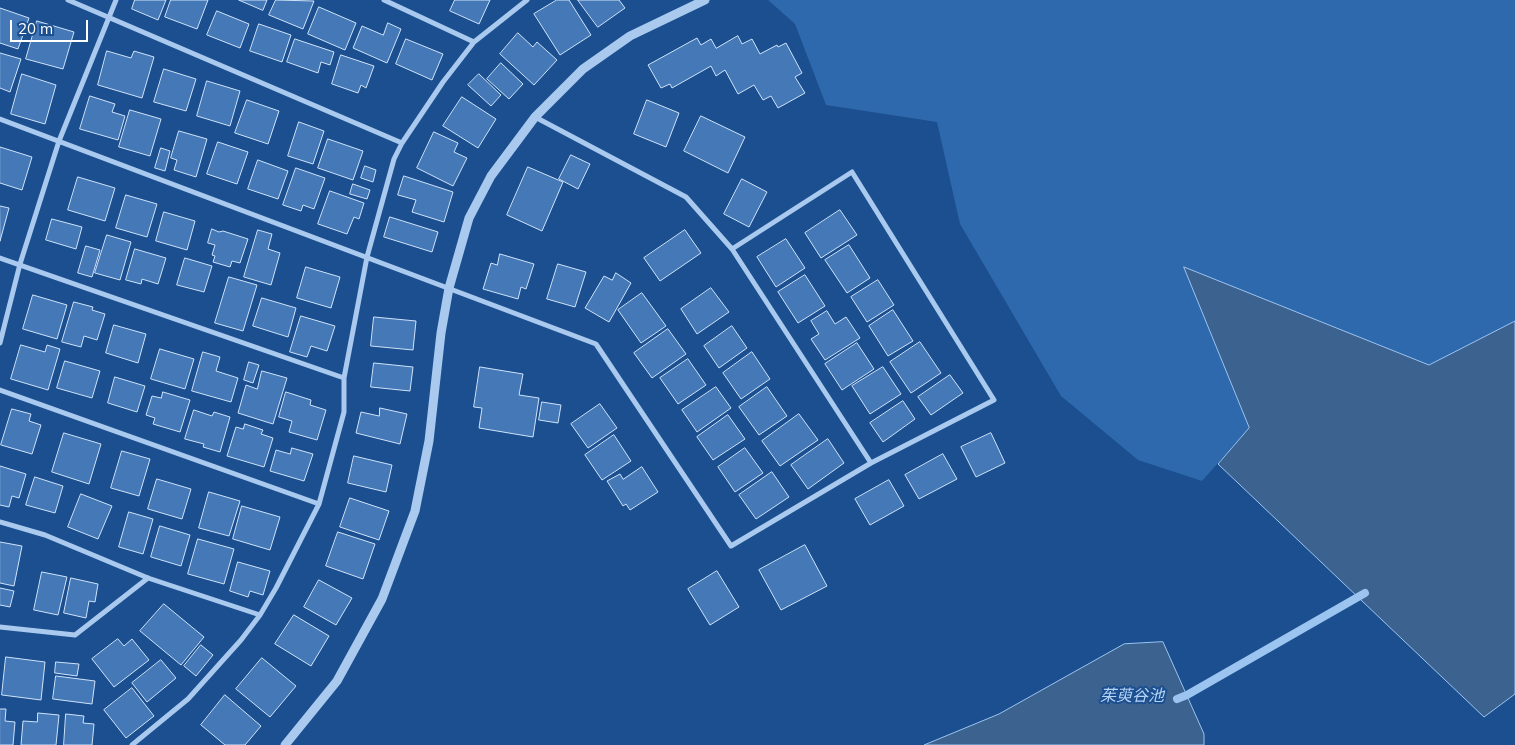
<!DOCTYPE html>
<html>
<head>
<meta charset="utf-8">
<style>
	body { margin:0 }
	#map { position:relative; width:1515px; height:745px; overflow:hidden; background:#1b4f8f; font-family:Mulish,sans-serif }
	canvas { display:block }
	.scale { position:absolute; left:10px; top:20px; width:78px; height:22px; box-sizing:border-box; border:2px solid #fff; border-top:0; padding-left:6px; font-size:15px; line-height:18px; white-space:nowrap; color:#fff; -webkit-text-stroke:4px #1b4f8f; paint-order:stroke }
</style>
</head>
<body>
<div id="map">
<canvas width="1515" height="745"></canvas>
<div class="scale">20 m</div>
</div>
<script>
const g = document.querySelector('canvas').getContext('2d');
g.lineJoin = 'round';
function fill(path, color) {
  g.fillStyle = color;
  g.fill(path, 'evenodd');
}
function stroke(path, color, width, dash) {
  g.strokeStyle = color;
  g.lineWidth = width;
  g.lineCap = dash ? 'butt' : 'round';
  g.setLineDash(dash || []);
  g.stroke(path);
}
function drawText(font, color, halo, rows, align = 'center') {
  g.font = font + ' Mulish,"Noto Sans JP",sans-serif';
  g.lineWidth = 4;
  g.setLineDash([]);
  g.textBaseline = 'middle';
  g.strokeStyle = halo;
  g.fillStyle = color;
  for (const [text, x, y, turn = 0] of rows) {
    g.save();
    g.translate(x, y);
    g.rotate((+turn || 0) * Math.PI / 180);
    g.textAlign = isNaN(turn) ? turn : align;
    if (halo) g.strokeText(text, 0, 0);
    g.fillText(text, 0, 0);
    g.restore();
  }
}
const green = new Path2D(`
	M768,0H1515V321L1429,366L1185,268L1249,428L1202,481L1138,460L1061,396L960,224L937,122L826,105L795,24Z`);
const water = new Path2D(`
	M1184,267L1429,365L1515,321V694L1484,717L1218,464L1249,428Z
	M1163,642L1204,734V745H924L999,714L1124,644Z`);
const stream = new Path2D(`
	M1177,699L1187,695L1365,593`);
const building = new Path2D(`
	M135,0H166L158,20L132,9Z
	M171,0H208L197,29L165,17Z
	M239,0H267L263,10Z
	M276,0L314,1L303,29L269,15Z
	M455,0H490L479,24L450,11Z
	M557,0H569L591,35L560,55L534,14Z
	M578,0H619L625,8L598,27Z
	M319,7L356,23L345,50L308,34Z
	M0,8L29,18L18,49L0,43Z
	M217,11L249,24L240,48L207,35Z
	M37,21L74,32L63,69L26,59Z
	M388,23L401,29L387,63L353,48L362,26L383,35Z
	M259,24L291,35L282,62L250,51Z
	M518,33L533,47L537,42L557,60L534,85L500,54Z
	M738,36L742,44L752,39L760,54L777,45L778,47L786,43L802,73L795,77L805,93L778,108L771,96L763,100L754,85L738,94L725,70L716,76L711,66L672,88L670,84L661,88L648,65L697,38L701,45L711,39L716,48Z
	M295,39L334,52L330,65L321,62L318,73L287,62Z
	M406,39L443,54L432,80L396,64Z
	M107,51L131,58L134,51L154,57L142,98L98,85Z
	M0,53L21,59L10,92L0,88Z
	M341,55L374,66L366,88L361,85L358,93L332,84Z
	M501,63L523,84L509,99L487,79Z
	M164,69L196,79L186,111L154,102Z
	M22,74L56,85L45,124L11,114Z
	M479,74L501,95L491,106L468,85Z
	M207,81L240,91L230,126L197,116Z
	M90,96L115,104L112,112L125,116L118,140L80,129Z
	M462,97L496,119L478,148L443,126Z
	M247,100L279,111L268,144L235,133Z
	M647,100L679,113L666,147L634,134Z
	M130,110L161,119L150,156L119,147Z
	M701,116L745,137L728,173L684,151Z
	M299,122L324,131L313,164L288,156Z
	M179,131L207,139L196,177L174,170L177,160L171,158Z
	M434,132L458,143L454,152L467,158L453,186L417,168Z
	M328,139L363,151L353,180L318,168Z
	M218,142L248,152L237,184L207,174Z
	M0,147L32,157L22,190L0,183Z
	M161,148L170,151L165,171L155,168Z
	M571,155L590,164L578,189L559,179Z
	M258,160L288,171L278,199L248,189Z
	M365,166L376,170L373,182L361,178Z
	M528,167L563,182L542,231L507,215Z
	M296,168L325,178L314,209L303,205L301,211L283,205Z
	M404,176L453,192L444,222L412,212L416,200L398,195Z
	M78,177L115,188L105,221L68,210Z
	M742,179L767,192L749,227L724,214Z
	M353,184L370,190L367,199L350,194Z
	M330,191L364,203L359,219L354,217L347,234L318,224Z
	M126,195L157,204L147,237L116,228Z
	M0,206L9,208L0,241Z
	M840,210L857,235L821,258L805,233Z
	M164,212L195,221L187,250L156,241Z
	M390,217L438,232L432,252L384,237Z
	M52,219L82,227L76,249L46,240Z
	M212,229L219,232L223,231L248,239L240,263L232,261L230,267L213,262L215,256L212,255L215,245L208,243Z
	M258,230L272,234L268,249L280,253L271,285L244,277Z
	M685,230L701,253L660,281L644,258Z
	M107,235L131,242L120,280L95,273Z
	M786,239L805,268L776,287L757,257Z
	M849,245L870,278L847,293L825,260Z
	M86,246L100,250L92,277L78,273Z
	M135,249L166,258L158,284L142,279L141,284L126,280Z
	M500,254L534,264L526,289L521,287L518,299L483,289L491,263L497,265Z
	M185,258L212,266L204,292L177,285Z
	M558,264L586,272L575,307L547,299Z
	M306,267L340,277L331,308L297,298Z
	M616,273L631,283L609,322L585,308L604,276L612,280Z
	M805,275L825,306L798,323L778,292Z
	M229,277L257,285L243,331L215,323Z
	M878,280L894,305L867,322L851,297Z
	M711,288L729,312L697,334L681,309Z
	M642,293L666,326L641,343L618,310Z
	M33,295L67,305L57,339L23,329Z
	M262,298L296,308L288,337L253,326Z
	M74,302L93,307L92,310L105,314L97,340L84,336L81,347L62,342Z
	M893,310L913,341L888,356L869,326Z
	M827,311L835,324L846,317L860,338L825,360L811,339L819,334L811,321Z
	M301,316L335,326L327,351L311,346L307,357L290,352Z
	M374,317L416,321L413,350L371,346Z
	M114,325L146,334L138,363L106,353Z
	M732,326L747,348L719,368L704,346Z
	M668,329L686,354L652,378L634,353Z
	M920,342L941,373L911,393L890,362Z
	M857,343L874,369L842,390L825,364Z
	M21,345L45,352L47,345L60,349L48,390L11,379Z
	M160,349L194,359L185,389L151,379Z
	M203,352L220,357L216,371L238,378L231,402L192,391Z
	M752,352L770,379L741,399L723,373Z
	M688,359L706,385L678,404L660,378Z
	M65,361L100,371L92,398L57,388Z
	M249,362L259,365L253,383L244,380Z
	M374,363L413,367L410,391L371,387Z
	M480,367L523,374L519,395L539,398L533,437L479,428L482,408L474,407Z
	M883,367L901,394L870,414L852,386Z
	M262,371L287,378L273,424L238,413L246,385L257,389Z
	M950,375L963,393L931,415L918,397Z
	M115,377L145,386L137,412L108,403Z
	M716,387L731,408L697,432L682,410Z
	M767,387L787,416L759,435L739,407Z
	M163,392L190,400L180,432L153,424L155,418L146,415L152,396L161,398Z
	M286,392L311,400L310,405L326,410L317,440L289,432L292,421L279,417Z
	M903,401L915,419L883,442L870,423Z
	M542,402L561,405L558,423L539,420Z
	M600,404L617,428L588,448L571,424Z
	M380,408L407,414L400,444L356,433L361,412L379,416Z
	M12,409L31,414L29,421L41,425L32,454L1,445Z
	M194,410L212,416L214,412L230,417L220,452L203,447L204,444L185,439Z
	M799,414L818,440L780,466L762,441Z
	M728,415L745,439L713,460L697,437Z
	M245,424L263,430L261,434L273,438L264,467L227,456L236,427L243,429Z
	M64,433L101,444L89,484L52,472Z
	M991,433L1005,463L976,477L961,447Z
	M614,435L631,461L602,480L585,455Z
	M828,439L844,463L808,489L791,465Z
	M292,448L313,454L304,481L270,471L276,450L290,454Z
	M745,448L763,473L735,492L718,467Z
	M122,451L150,459L139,496L111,488Z
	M943,454L957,479L919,499L905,475Z
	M354,456L392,465L386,492L348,483Z
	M0,466L26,474L19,498L12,496L9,507L0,505Z
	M642,467L658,492L630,510L626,504L623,506L607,481L620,474L623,479Z
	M772,472L789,497L756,519L739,495Z
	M35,477L63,486L55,513L26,505Z
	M157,479L191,489L182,519L148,509Z
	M889,480L904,506L870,525L855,499Z
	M209,492L240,501L229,536L199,528Z
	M81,494L112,506L98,539L68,527Z
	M350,498L389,511L379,540L340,527Z
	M242,506L280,517L270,550L233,539Z
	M129,512L153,519L143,554L119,547Z
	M160,526L190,535L181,566L151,557Z
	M338,532L375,544L363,579L326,566Z
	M198,539L234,549L224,584L188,574Z
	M0,542L22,546L14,586L0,583Z
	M805,545L827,586L781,610L759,570Z
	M238,562L270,571L263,595L250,591L248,597L230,591Z
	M717,571L739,607L710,625L688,589Z
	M42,572L67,577L58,615L34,610Z
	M71,578L98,584L95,602L89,601L86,618L64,613Z
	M319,580L352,598L336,625L304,607Z
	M0,588L14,591L10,607L0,605Z
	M164,604L204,637L181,665L140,631Z
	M294,615L329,636L311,666L275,644Z
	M118,639L124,646L132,639L149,660L114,687L92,659Z
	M201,645L213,655L196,676L184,666Z
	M6,657L45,662L41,700L2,695Z
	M262,658L296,686L270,717L236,689Z
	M161,660L176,678L147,702L132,683Z
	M56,662L79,664L77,676L55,673Z
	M56,676L95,681L92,704L53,699Z
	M132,688L154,716L126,738L104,710Z
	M225,695L261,726L245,745H225L201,725Z
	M0,709H6L5,721L15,722L13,745H0Z
	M38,713L59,715L56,745H21L23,721L37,722Z
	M66,714L84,716L83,723L94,724L92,745H64Z`);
const minor = new Path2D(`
	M68,0L402,143
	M384,0L474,42
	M535,117L686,197L732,249L871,463
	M0,119L596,344L731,546L871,463L994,400L852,172L732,249
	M0,258L344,378
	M0,343L20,264L59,141L116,0
	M0,390L319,504
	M0,522L45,535L148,578L260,615
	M0,627L75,635L148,578
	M132,745L188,699L241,640L260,615L276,588L319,504L344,412V378L367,257L394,159L402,143L443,82L474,42L527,0`);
const tertiary = new Path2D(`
	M285,745L337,681L382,599L415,511L429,441L441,333L449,288L469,218L491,176L535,117L583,69L630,36L705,0`);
const waterNames = [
	["茱萸谷池",1132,696]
];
fill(green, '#2e69ad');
fill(water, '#3c6290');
stroke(water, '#9cc4f0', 1);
stroke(stream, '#9cc4f0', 8);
fill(building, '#4478b7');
stroke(building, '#cfe3fa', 1);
stroke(minor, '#a9c9ee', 5);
stroke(tertiary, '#a9c9ee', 9);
drawText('italic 16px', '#b5d3f5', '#1b4f8f', waterNames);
</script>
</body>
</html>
